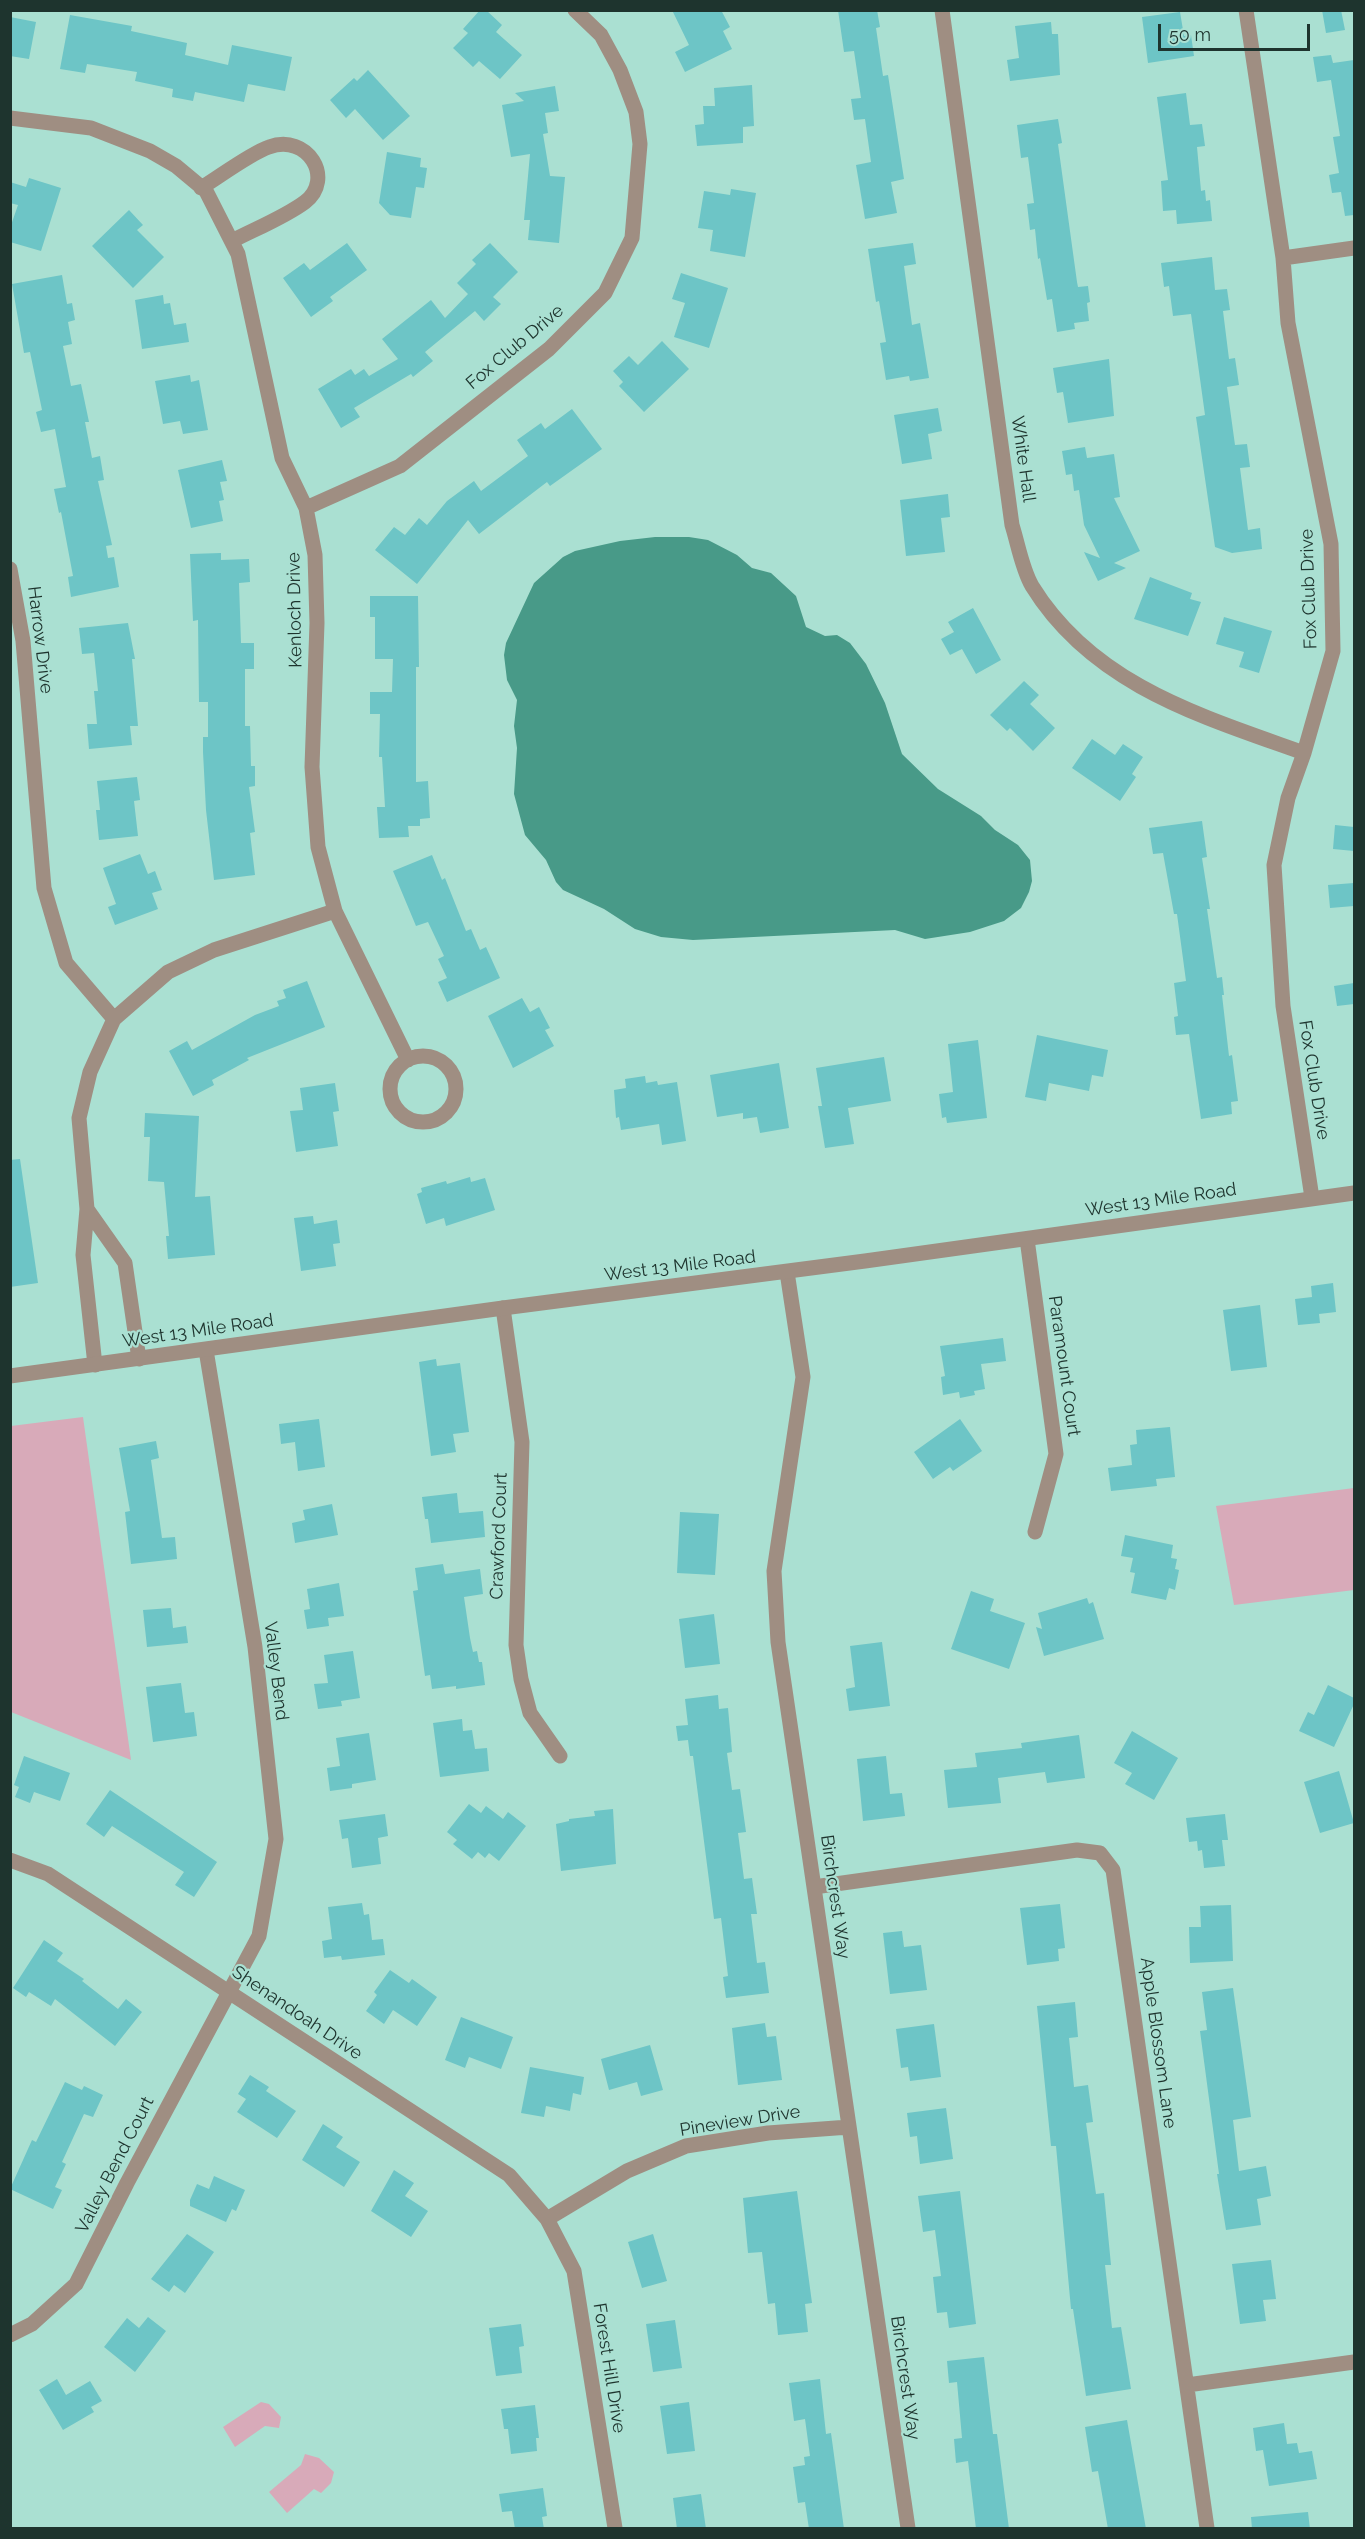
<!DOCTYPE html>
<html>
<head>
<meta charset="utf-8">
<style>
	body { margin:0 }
	#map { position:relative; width:1365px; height:2539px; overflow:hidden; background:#aae0d2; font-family:Raleway,sans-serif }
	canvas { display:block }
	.frame { position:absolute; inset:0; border:12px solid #1e342e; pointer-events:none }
	.scale { position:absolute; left:1158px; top:24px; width:152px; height:27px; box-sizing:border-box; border:3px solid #1e342e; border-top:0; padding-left:8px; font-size:18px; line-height:21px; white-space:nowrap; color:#1e342e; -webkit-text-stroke:4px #aae0d2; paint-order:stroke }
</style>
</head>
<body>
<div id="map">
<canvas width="1365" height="2539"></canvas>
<div class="frame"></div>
<div class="scale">50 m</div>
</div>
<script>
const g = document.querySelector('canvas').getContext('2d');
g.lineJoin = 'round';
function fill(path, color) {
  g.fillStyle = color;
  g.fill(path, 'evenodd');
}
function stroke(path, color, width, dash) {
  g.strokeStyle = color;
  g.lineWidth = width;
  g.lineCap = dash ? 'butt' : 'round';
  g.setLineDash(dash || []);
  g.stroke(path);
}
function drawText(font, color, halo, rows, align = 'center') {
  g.font = font + ' Raleway,sans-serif';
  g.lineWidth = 4.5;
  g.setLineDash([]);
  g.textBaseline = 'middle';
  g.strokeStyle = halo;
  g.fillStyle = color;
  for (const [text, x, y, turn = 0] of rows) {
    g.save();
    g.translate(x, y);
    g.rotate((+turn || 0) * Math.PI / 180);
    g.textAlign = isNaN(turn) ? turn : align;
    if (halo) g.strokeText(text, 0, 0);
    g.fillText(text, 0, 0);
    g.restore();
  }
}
const green = new Path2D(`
	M83,1417L131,1760L11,1712V1426Z
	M1354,1488V1590L1234,1605L1216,1506Z
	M261,2402L269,2404L281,2417L279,2428L265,2426L235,2447L223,2427Z
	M305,2454L319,2458L334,2472L331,2483L321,2493L314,2489L287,2513L269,2492L301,2465Z`);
const water = new Path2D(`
	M655,537H689L708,540L737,555L752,568L771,573L796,596L806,627L825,636L837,635L850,643L866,664L885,703L902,754L938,789L981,816L995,830L1018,845L1030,860L1032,881L1029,892L1021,908L1004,921L970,932L925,939L895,930L693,940L661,937L635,929L604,909L563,890L556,882L546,860L525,835L514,794L517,748L514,726L517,700L507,680L504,655L506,643L534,583L563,557L575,551L620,541Z`);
const building = new Path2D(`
	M480,10H486L502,25L496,32L522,55L500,79L479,61L473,67L453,48L468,33L463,29Z
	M672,10H721L730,27L723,31L732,49L685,72L675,52L689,45Z
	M838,10H877L880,27L876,28L883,76L888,75L904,179L891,182L897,213L865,219L856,165L871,162L865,119L854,120L851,99L861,98L854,51L844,52Z
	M1322,10H1341L1345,30L1326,33Z
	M1180,12L1184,36L1191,35L1194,56L1148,63L1142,17Z
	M70,15L132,26L131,31L187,43L185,55L228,65L232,45L292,57L285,91L248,84L244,102L195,92L193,101L172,97L173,89L135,81L137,72L87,64L85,73L60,69Z
	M10,17L36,22L29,59L10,56Z
	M1051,22L1052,34H1058L1060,75L1010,81L1007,60L1019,58L1015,26Z
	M1331,55L1333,63L1354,60V215L1345,216L1341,192L1332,193L1329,175L1339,173L1333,137L1340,136L1331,80L1317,82L1313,57Z
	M368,70L410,116L383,140L355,109L346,118L330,100L354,78L357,81Z
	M752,85L754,126L743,127V143L697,146L695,125L704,124L703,106H715L714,88Z
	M555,86L559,111L545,113L548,133L543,134L550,176L565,177L559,243L528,240L530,220H524L530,154L511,157L502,105L524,101L515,93Z
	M1186,93L1190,125L1202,124L1205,146L1197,147L1201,191L1205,190L1206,201L1210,200L1212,221L1177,224L1176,210L1163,211L1161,181L1168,180L1157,97Z
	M1058,119L1062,143L1058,144L1077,282L1078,287L1088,286L1090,302L1087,303L1089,321L1074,323L1075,329L1057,332L1052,299L1047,300L1040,258L1038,259L1035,229L1030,230L1027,204L1034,203L1028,157L1021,158L1017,125Z
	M387,152L421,158L420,167L427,168L424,188L416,187L411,218L390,215L379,203Z
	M29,178L61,188L41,251L10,242V228L18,205L10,203V182L26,187Z
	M731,189L756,193L745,257L710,251L713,230L698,228L704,191L730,195Z
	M129,210L143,225L137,230L164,257L133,288L92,246Z
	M347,243L367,270L330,297L333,301L311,317L283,278L304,263L310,270Z
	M490,243L518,272L493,297L501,304L484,321L475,311L425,352L433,361L413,377L411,374L354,408L360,417L341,428L318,389L351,369L355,375L364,369L369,376L398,359L382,339L431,300L445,318L468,294L457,283L476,264L472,260Z
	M913,243L916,264L904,266L912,325L920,323L929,378L910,381L909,376L886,380L880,343L886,342L879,301L876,302L868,249Z
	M1212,257L1215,290L1227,289L1230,310L1223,311L1229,359L1235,358L1239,385L1227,387L1235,445L1247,444L1250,467L1240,468L1248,530L1260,528L1262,549L1232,553L1215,547L1196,417L1205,415L1191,314L1173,316L1169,286L1164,287L1161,263Z
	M681,273L728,288L709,348L674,337L685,303L672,299Z
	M62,275L67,304L72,303L75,320L68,322L72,344L63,346L71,386L81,384L89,422H85L92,458L100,456L104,480L98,481L112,545L106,546L108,558L114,557L119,587L71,597L68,577L73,576L61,512L59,513L54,489L66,487L55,429L41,432L36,412L42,410L30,352L24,353L12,284Z
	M163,295L164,304L170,303L174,325L186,323L189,342L142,349L135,300Z
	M662,341L689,369L644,412L619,386L623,382L613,371L629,356L638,365Z
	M1109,359L1114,416L1068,423L1063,392L1057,393L1053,368Z
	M190,375L191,382L199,380L208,430L183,434L180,421L163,424L155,381Z
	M938,408L942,431L928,434L932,459L902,464L894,415Z
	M572,409L602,449L550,486L547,482L479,534L468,520L417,584L375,550L394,527L405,535L419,518L427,525L447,501L474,481L481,491L528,456L517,440L541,423L545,429Z
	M1085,447L1087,458L1114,454L1120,497L1114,498L1140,551L1114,563L1126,568L1098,581L1084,552L1100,558L1084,525L1079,490L1074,491L1072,474L1066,475L1062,451Z
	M222,460L227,481L220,482L224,500L219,501L223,521L191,528L178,470Z
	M948,494L950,517L941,518L945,552L906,556L900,500Z
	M221,553V560L249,559L250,582L239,583L241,643H254V669H245V726H250L251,766H255V786L249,787L255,832L250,833L255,875L214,880L206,810L203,752V737H208V702H199L198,620L193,621L190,554Z
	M1150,577L1192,593L1190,599L1201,602L1188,636L1134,619Z
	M370,596H418L419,667H416V782L428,781L430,818L420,819V826H408L409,837L379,838L377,807H385L382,757H379L380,714H370V692H392L393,659H375V617H370Z
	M973,608L1001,660L976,674L962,649L950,655L941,639L954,632L948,622Z
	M1224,617L1272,631L1259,673L1239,667L1244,652L1216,644Z
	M128,623L135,659H132L138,726H130L132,745L89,749L87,724H97L94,691H98L94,653L82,654L79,628Z
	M1024,681L1039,695L1030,704L1055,728L1033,751L1010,728L1007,731L990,715Z
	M1092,739L1115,755L1123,744L1143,757L1132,774L1136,777L1120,801L1072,768Z
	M137,777L140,800L134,801L138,836L99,840L96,810H100L97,781Z
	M1202,821L1207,857L1202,858L1210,909H1207L1217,978L1222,977L1224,995H1222L1229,1056L1232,1055L1238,1101L1231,1102L1232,1114L1201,1119L1189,1034L1176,1035L1174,1017L1178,1016L1174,983L1186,981L1177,914H1174L1163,853L1153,854L1149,828Z
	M1335,825L1354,827V851L1333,849Z
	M140,854L148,874L155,871L162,890L152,893L158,909L115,925L108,907L116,904L103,868Z
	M432,855L442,880L445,878L466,931L471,929L480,950L486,947L500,978L447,1002L438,982L447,978L438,959L444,956L428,922L416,926L393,871Z
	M1354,883V906L1330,908L1328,885Z
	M307,981L325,1027L247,1058L249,1060L212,1080L214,1085L193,1096L169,1051L187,1041L192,1050L255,1015L279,1006L277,1001L286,998L283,990Z
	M1354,983V1004L1337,1006L1334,986Z
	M522,998L530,1012L539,1007L550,1028L545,1030L554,1046L513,1068L488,1016Z
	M1037,1035L1108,1050L1103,1077L1092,1075L1089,1091L1049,1083L1046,1101L1025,1097Z
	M978,1040L987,1118L947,1123L946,1117L942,1118L939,1094L953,1092L948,1044Z
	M884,1057L891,1101L848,1108L854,1144L825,1148L818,1106H822L816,1068Z
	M779,1063L789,1128L760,1133L757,1117L743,1119V1113L717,1117L710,1075Z
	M645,1076L646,1083L657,1081L658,1085L677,1082L686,1141L662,1145L659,1124L621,1130L619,1117L616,1118L614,1090L626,1088L625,1079Z
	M335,1083L339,1111L333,1112L338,1146L296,1152L290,1111L303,1110L300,1088Z
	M145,1113L199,1116L195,1197L210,1196L215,1255L168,1259L166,1236H169L164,1182L148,1181L150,1137H144Z
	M20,1159L38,1283L10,1287V1160Z
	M470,1177L471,1182L485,1178L495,1210L446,1226L444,1218L426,1224L417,1194L422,1192L421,1188L446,1181L447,1184Z
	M313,1216L314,1224L337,1220L340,1243L333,1244L336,1266L301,1271L294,1218Z
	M1333,1283L1336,1312L1319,1314L1320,1323L1298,1325L1295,1299L1312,1297L1311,1286Z
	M1260,1305L1267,1367L1231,1371L1223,1310Z
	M1003,1338L1006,1361L981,1364L985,1389L974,1391L975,1395L960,1398L959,1392L943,1395L941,1377L945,1376L940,1346Z
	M436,1359L437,1366L460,1363L469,1432L453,1434L456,1452L431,1456L419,1362Z
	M319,1419L325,1467L298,1471L295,1442L281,1444L279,1424Z
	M960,1419L982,1451L953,1471L950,1467L933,1479L914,1452Z
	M1170,1427L1175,1477L1156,1479L1157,1486L1111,1491L1108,1468L1132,1465L1130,1445L1137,1444L1136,1430Z
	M156,1441L159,1458L151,1460L162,1538L175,1537L177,1559L131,1564L125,1512L130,1511L119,1448Z
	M457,1493L459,1513L483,1511L485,1537L431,1543L428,1519H425L422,1497Z
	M332,1504L338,1535L295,1543L292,1523L305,1520L303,1510Z
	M680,1512L719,1514L715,1575L677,1573Z
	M1125,1535L1173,1545L1171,1558L1177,1559L1175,1569L1179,1570L1175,1590L1169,1588L1166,1600L1131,1593L1135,1573L1130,1572L1133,1558L1121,1556Z
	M443,1564L445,1574L480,1569L483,1594L464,1597L470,1638L473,1652L477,1651L479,1662H482L485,1685L456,1689V1686L432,1689L430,1675L425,1676L413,1591L418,1590L415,1568Z
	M339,1583L344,1616L328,1618L329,1626L307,1629L304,1610L310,1609L307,1589Z
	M971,1591L994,1599L990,1611L1025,1623L1009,1669L951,1649Z
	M1087,1598L1089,1604L1093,1602L1104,1639L1044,1656L1036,1627L1042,1629L1038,1613Z
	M171,1608L173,1628L186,1626L188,1643L147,1647L143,1610Z
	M714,1614L720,1664L685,1668L679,1619Z
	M882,1642L890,1706L849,1711L846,1689L855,1687L850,1646Z
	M353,1651L360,1698L341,1701L342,1706L318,1709L314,1684L328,1683L324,1655Z
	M181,1683L185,1713L194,1712L197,1736L153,1742L146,1687Z
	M1328,1685L1354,1698V1704L1334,1747L1299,1731L1308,1712L1314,1715Z
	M718,1695L719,1709L728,1708L732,1752L727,1753L732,1790L740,1789L746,1832L738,1833L744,1879L752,1878L757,1914H751L757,1963L765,1962L769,1993L726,1998L723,1977L728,1976L721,1918L714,1919L693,1756H690L688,1740L678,1741L676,1726L688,1725L685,1699Z
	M462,1719L463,1731L472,1730L475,1749L487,1748L489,1771L440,1777L433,1723Z
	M1132,1731L1178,1758L1154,1800L1125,1784L1132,1773L1114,1763Z
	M369,1733L376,1780L352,1784V1788L330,1791L327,1768L340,1766L336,1738Z
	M1079,1735L1085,1778L1047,1783L1045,1772L998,1778L1001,1803L948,1808L944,1770L977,1767L975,1753L1022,1748L1021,1743Z
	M24,1756L70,1773L60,1801L34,1792L30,1803L15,1797L19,1787L14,1785Z
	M886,1756L890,1794L902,1793L905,1816L863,1821L857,1759Z
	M1339,1771L1354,1823L1320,1833L1304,1782Z
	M110,1790L217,1862L194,1897L175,1885L184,1872L112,1826L104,1837L86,1824Z
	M469,1804L481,1813L486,1806L503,1819L508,1812L526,1826L499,1861L489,1853L485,1858L478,1852L472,1859L453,1844L457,1840L447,1832Z
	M613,1809L616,1864L561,1871L556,1824L569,1821V1819L595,1816L594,1811Z
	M385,1814L388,1836L378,1838L381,1864L352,1868L348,1838L342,1839L339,1820Z
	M1225,1814L1228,1840H1222L1225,1866L1204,1868L1202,1850L1198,1851L1197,1841L1189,1842L1186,1818Z
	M362,1903L364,1915L369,1914L372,1940L383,1939L385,1955L342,1960L341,1956L324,1958L322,1941L332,1939L328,1907Z
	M1060,1904L1065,1948L1058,1949L1059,1961L1027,1965L1020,1908Z
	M1231,1905L1233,1961L1190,1963L1189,1927H1201L1200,1906Z
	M902,1931L904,1947L921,1945L927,1990L890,1994L883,1933Z
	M44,1940L63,1953L57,1961L84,1979L82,1981L118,2009L126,1999L142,2012L115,2046L55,1999L51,2006L29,1992L26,1997L13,1988Z
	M390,1970L409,1983L412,1979L437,1997L417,2026L393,2010L384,2024L366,2011L377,1995L374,1992Z
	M1233,1988L1251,2117L1233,2120L1239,2171L1266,2166L1271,2196L1257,2199L1261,2225L1226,2230L1217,2174H1219L1200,2031L1207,2030L1202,1992Z
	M1075,2002L1078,2037L1069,2038L1074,2087L1088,2085L1093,2122L1086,2123L1096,2194L1104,2193L1111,2265H1105L1112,2328L1121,2327L1131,2389L1086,2396L1073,2309H1071L1056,2146H1051L1037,2006Z
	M461,2017L513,2037L501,2069L469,2057L465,2068L445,2060Z
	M765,2023L767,2037L776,2036L782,2080L738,2085L732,2028Z
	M934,2024L941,2077L910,2081L908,2067L901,2068L896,2029Z
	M650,2045L663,2090L641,2096L637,2082L609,2090L601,2059Z
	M530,2067L584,2077L581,2095L573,2093L570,2111L546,2106L544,2117L521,2113Z
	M250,2075L269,2087L266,2091L296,2111L277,2138L237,2112L246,2099L238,2094Z
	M65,2082L82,2090L84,2086L103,2095L93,2117L84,2114L62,2162L66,2164L55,2187L62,2190L53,2209L10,2189L32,2140L36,2142Z
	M946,2108L953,2159L920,2164L917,2136L910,2137L907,2113Z
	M323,2124L343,2137L336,2147L360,2162L344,2187L302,2160Z
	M394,2170L414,2183L405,2196L428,2211L411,2237L371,2211Z
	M214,2176L245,2190L236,2211L232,2209L226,2222L190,2206V2200L197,2184L209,2189Z
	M797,2191L812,2303L805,2304L808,2332L778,2335L775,2303L768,2304L762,2252L748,2253L743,2198Z
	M960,2191L976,2324L949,2328L947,2312L937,2313L933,2277L941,2276L935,2230L923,2232L918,2196Z
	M187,2234L214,2252L185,2293L174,2285L169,2292L151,2279Z
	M653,2234L667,2281L642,2288L628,2242Z
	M1271,2260L1276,2299L1263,2300L1266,2321L1240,2324L1232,2264Z
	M148,2317L166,2331L135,2372L104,2347L127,2318L139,2328Z
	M675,2320L682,2368L653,2372L646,2324Z
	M521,2324L524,2346L519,2347L522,2373L496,2376L489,2328Z
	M984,2357L993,2434H997L1009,2529H976L968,2461L956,2463L954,2439L962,2438L957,2382L949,2383L947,2361Z
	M57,2379L66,2395L90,2381L102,2401L91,2407L94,2412L63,2430L39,2390Z
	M820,2379L826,2434L831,2433L844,2529H809L805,2502L798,2503L793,2467L805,2465L804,2457L810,2456L805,2419L794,2421L789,2383Z
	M689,2402L695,2451L667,2454L660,2406Z
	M535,2405L539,2438H536L537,2451L511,2454L508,2429H504L501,2409Z
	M1127,2420L1146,2529H1108L1098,2471L1092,2472L1085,2427Z
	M1284,2423L1287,2444L1297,2443L1299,2453L1312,2451L1317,2479L1269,2486L1263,2450L1256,2451L1253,2428Z
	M543,2488L547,2516L542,2517L544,2529H515L512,2511L502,2512L499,2494Z
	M701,2494L706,2529H677L673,2498Z
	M1308,2512L1310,2529H1252L1251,2517Z`);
const minor = new Path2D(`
	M942,10L1012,525C1018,544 1022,569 1032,586C1093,685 1201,716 1304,753
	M1246,10L1283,258L1288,323L1331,544L1333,651L1304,753L1288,798L1274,865L1283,1006L1312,1198
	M10,118L91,128L150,151L176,166L206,191L238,254L282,458L306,508L315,555L317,623L312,767L318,847L335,911L408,1060
	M201,188C219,177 251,153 269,147C308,133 335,179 305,202C285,217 255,229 232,241
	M1283,258L1354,248
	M306,508L400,466L549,349L605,293L632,238L640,144L636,112L620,70L601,35L575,10
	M10,569L23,641L44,888L66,963L114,1019
	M390 1089a33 33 0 1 1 66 0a33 33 0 1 1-66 0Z
	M87,1209L125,1263L139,1359
	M1027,1239L1056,1454L1035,1532
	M787,1272L803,1377L774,1571L778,1642L908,2528
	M503,1308L522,1442L516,1645L521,1679L530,1713L560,1756
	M95,1365L83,1255L87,1209L79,1118L90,1072L114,1019L168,972L214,950L335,911
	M10,1860L48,1874L509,2175L547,2219L574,2271L615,2528
	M814,1887L1077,1850L1100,1853L1113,1870L1207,2528
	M547,2219L627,2171L686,2146L768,2133L849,2127
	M10,2335L32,2324L76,2284L127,2183L259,1936L276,1839L255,1647L206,1350
	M1187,2385L1354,2362`);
const tertiary = new Path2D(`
	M10,1376L503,1308L865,1261L1354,1193`);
const streetNames = [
	["Fox Club Drive",515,347,-40],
	["White Hall",1023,459,82],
	["Fox Club Drive",1309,589,-92],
	["Kenloch Drive",295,610,-91],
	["Harrow Drive",40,640,83],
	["Fox Club Drive",1314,1080,81],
	["West 13 Mile Road",1161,1200,-8],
	["West 13 Mile Road",680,1266,-7],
	["West 13 Mile Road",198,1331,-8],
	["Paramount Court",1064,1366,82],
	["Crawford Court",499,1536,-88],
	["Valley Bend",276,1671,83],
	["Birchcrest Way",835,1897,82],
	["Shenandoah Drive",297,2013,34],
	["Apple Blossom Lane",1158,2043,82],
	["Pineview Drive",740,2121,-9],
	["Valley Bend Court",115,2165,-63],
	["Forest Hill Drive",609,2368,81],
	["Birchcrest Way",905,2378,82]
];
fill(green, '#d8aab9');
fill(water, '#489a88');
fill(building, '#6dc5c6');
stroke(minor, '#9f8e82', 15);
stroke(tertiary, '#9f8e82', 15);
drawText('18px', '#1e342e', '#aae0d2', streetNames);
</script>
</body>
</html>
